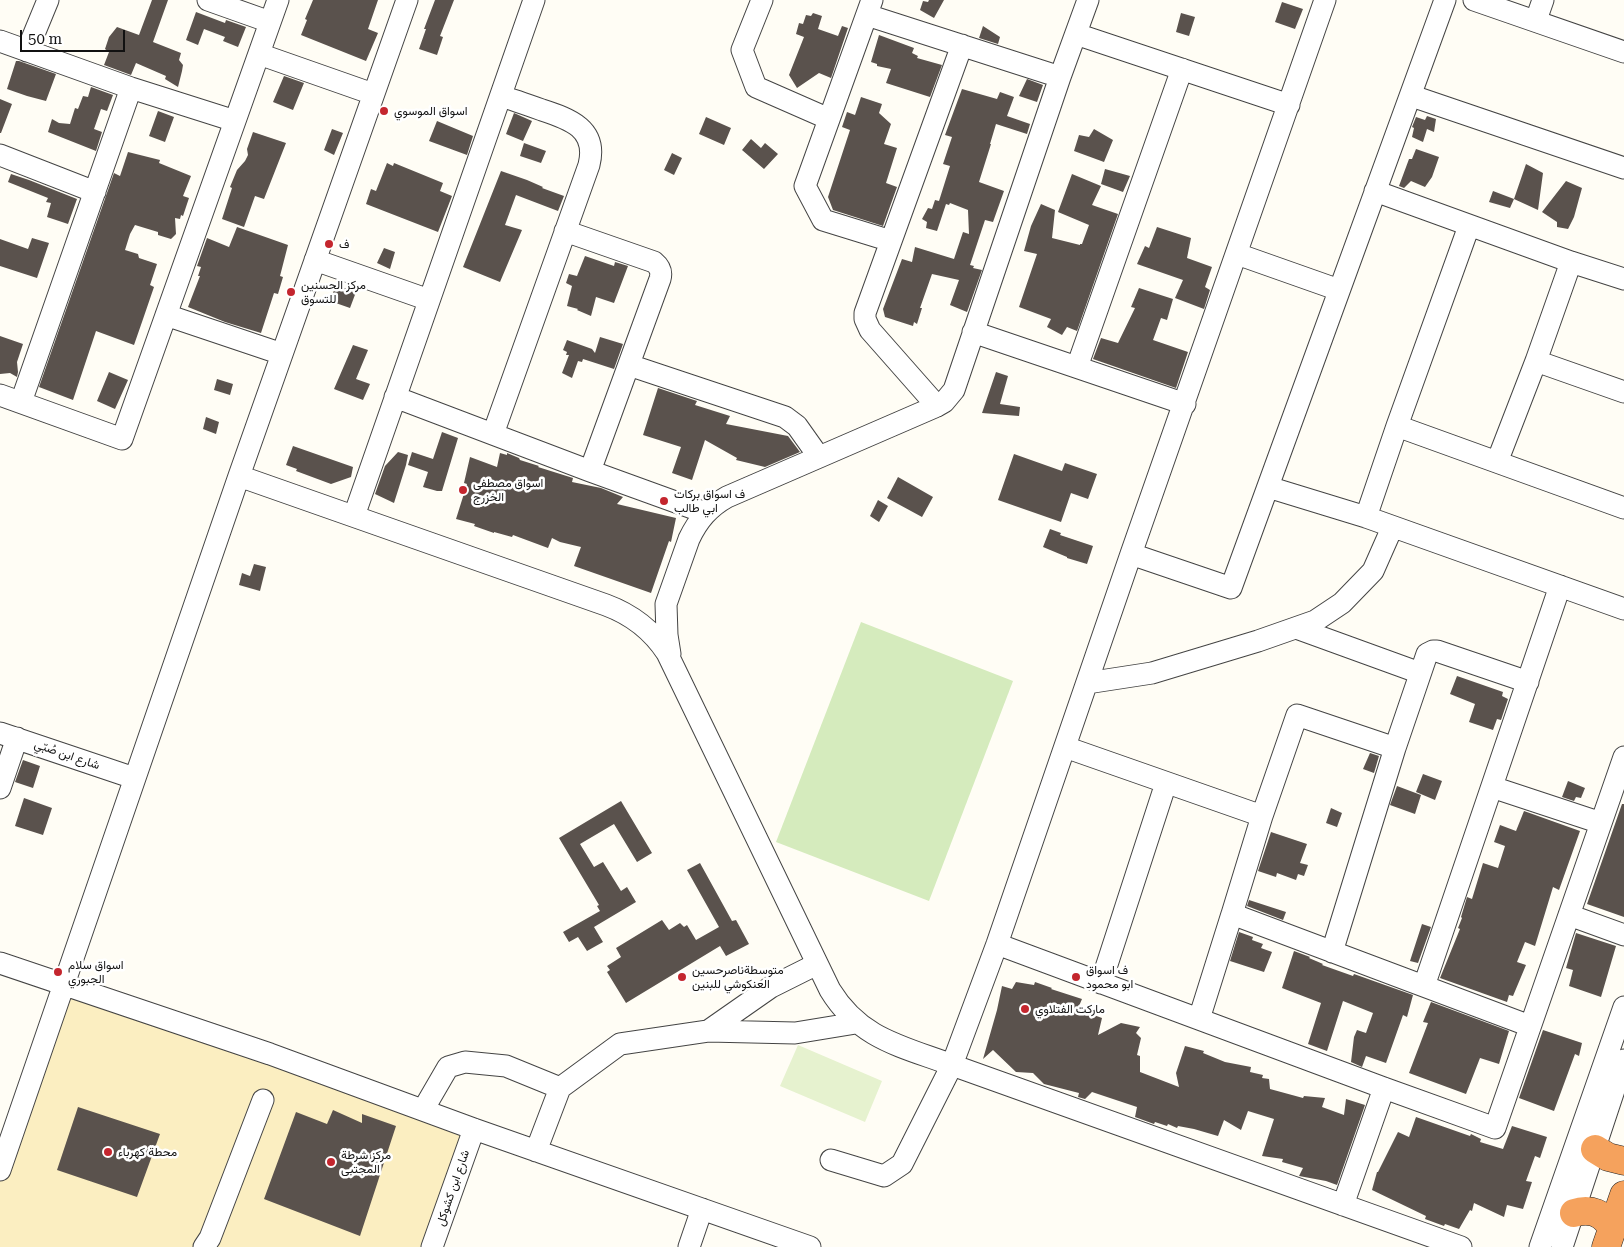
<!DOCTYPE html>
<html>
<head>
<meta charset="utf-8">
<style>
	body { margin:0 }
	#map { position:relative; width:1624px; height:1247px; overflow:hidden; background:#fffdf5; font-family:"Roboto Serif",serif }
	canvas { display:block }
	.scale { position:absolute; left:20px; top:30px; width:105px; height:22px; box-sizing:border-box; border:2px solid #111; border-top:0; padding-left:6px; font-size:15px; line-height:18px; white-space:nowrap; color:#111; -webkit-text-stroke:4px #fff; paint-order:stroke }
</style>
</head>
<body>
<div id="map">
<canvas width="1624" height="1247"></canvas>
<div class="scale">50 m</div>
</div>
<script>
const g = document.querySelector('canvas').getContext('2d');
g.lineJoin = 'round';
function fill(path, color) {
  g.fillStyle = color;
  g.fill(path, 'evenodd');
}
function stroke(path, color, width, dash) {
  g.strokeStyle = color;
  g.lineWidth = width;
  g.lineCap = dash ? 'butt' : 'round';
  g.setLineDash(dash || []);
  g.stroke(path);
}
function drawText(font, color, halo, rows, align = 'center') {
  g.font = font + ' "Roboto Serif",Vazirmatn,serif';
  g.lineWidth = 5;
  g.setLineDash([]);
  g.textBaseline = 'middle';
  g.strokeStyle = halo;
  g.fillStyle = color;
  for (const [text, x, y, turn = 0] of rows) {
    g.save();
    g.translate(x, y);
    g.rotate((+turn || 0) * Math.PI / 180);
    g.textAlign = isNaN(turn) ? turn : align;
    if (halo) g.strokeText(text, 0, 0);
    g.fillText(text, 0, 0);
    g.restore();
  }
}
const green = new Path2D(`
	M861,622L1013,681L929,901L776,842Z`);
const sand = new Path2D(`
	M63,984L474,1129L432,1247H0V1171Z`);
const pitch = new Path2D(`
	M798,1045L882,1081L865,1122L780,1086Z`);
const building = new Path2D(`
	M152,0H168L153,42L181,53L179,60L183,65L182,71L178,87L165,79L166,76L136,63L131,75L104,65L109,52L105,49L109,37L117,27L139,35Z
	M313,0H378L368,29L378,33L366,61L301,35L307,20L305,19Z
	M435,0H454L440,36L443,37L437,55L419,49L426,29H424Z
	M929,0H944L934,18L920,10L923,1L928,2Z
	M1282,2L1303,9L1295,29L1275,22Z
	M196,12L225,23L226,20L246,27L238,47L223,41L225,37L204,29L198,45L186,40Z
	M813,13L822,16L818,29L838,36L842,26L848,28L831,78L819,73L797,88L789,75L804,37L796,34L799,23L803,24L806,15L811,16Z
	M1181,13L1195,17L1189,36L1176,32Z
	M983,26L1000,37L998,44L979,38Z
	M879,35L914,48L912,53L918,56L917,58L942,65L930,97L886,83L891,69L877,66V64L871,62Z
	M16,61H19L56,74L46,101L27,96L7,89Z
	M284,76L304,83L293,110L273,102Z
	M1027,79L1043,85L1037,102L1019,96Z
	M91,87L113,95L107,111L101,109L94,129L102,132L96,151L48,132L52,119L59,123L70,124L75,108L78,109L83,96L88,97Z
	M962,89L997,99L1000,92L1014,97L1007,116L1030,124L1027,134L996,124L990,144H991L979,182L1004,191L993,222L985,220L970,265L974,266L973,268L982,270L967,312L950,305L959,280L932,274L920,308H922L917,324L914,322L913,326L885,317L883,309L902,259L912,262L915,247L954,259L963,232L969,234L968,210L950,203L949,205L946,204L937,231L926,228L927,222L922,219L928,208L932,209L935,200L939,201L950,166L943,164L952,137L945,135Z
	M861,97L882,104L879,113L891,124L884,144L897,148L886,183L897,187L883,226L833,210L828,197L850,130L842,127L847,112L855,115Z
	M0,99L12,104L1,133H0Z
	M158,111L174,117L165,142L149,136Z
	M514,113L532,121L523,141L506,134Z
	M1427,116L1436,119L1434,132L1427,129L1423,142L1412,137L1414,128L1412,127L1416,117L1425,120Z
	M706,117L731,128L724,145L699,134Z
	M437,121L473,136L467,155L429,141Z
	M332,129L343,133L334,155L324,150Z
	M1094,129L1113,140L1104,162L1074,151L1079,135L1089,137Z
	M253,132L286,143L264,199L255,196L244,227L222,219L232,188L230,187L237,170L245,161L248,155L247,149Z
	M751,139L761,148L765,143L778,154L764,169L742,150Z
	M524,143L546,151L541,163L520,156Z
	M1416,149L1439,157L1432,177L1425,187L1411,181L1404,188L1399,186L1409,159H1412Z
	M128,152L160,160L159,163L191,176L183,196L189,198L183,216L181,215L180,219L175,218L176,234L171,239L158,235V232L135,225L130,234L125,250L138,254L139,258L157,264L150,285L154,287L142,322L134,345L96,331L73,400L39,387L114,173L120,176Z
	M672,153L682,158L674,175L664,170Z
	M387,163L393,166L394,163L443,183L440,191L452,196L438,232L366,204L371,189L376,191Z
	M1526,164L1543,173L1538,210L1514,199Z
	M1105,169L1130,176L1123,192L1101,184Z
	M501,171L527,180L543,187L542,188L564,196L558,211L516,195L505,225L522,230L500,282L463,267Z
	M11,174L29,180L77,199L68,224L47,217L51,203L46,202L48,198L8,182Z
	M1072,174L1101,186L1092,205L1118,214L1077,331L1067,327L1062,335L1047,327L1051,319L1019,307L1037,254L1024,251L1031,226L1041,204L1055,210L1052,238L1080,245V244H1082L1089,225L1058,212Z
	M1566,181L1582,188L1574,217L1568,229L1557,227V222L1542,212Z
	M1493,191L1514,199L1510,208L1489,202Z
	M237,227L288,245L280,276L283,277L278,294L274,293L261,333L225,322L188,307L200,276H198L201,267L197,266L207,238L229,247Z
	M1157,227L1191,238L1187,258L1212,267L1205,287L1210,290L1204,309L1175,298L1183,280L1137,264L1145,246L1149,248Z
	M32,238L49,243L37,278L0,266V239L28,249Z
	M384,248L395,252L390,269L377,263Z
	M585,256L614,266L615,262L628,266L614,303L596,297L591,316L577,310L578,309L567,306L572,286L566,283L569,274L577,276Z
	M336,285L356,292L350,308L330,301Z
	M1139,288L1173,299L1167,320L1161,318L1153,340L1188,352L1176,388L1093,359L1101,338L1118,343L1135,308L1131,307Z
	M0,336L23,344L17,362L18,372L17,377L10,373L0,374Z
	M600,337L623,344L614,369L583,359L582,362L578,361L572,378L562,373L569,355H566L567,352L563,350L567,340L592,349L595,353Z
	M353,345L368,350L356,379L370,384L363,400L334,389Z
	M109,372L128,380L115,409L97,401Z
	M996,372L1008,376L1000,404L1020,407L1019,416L982,413Z
	M217,379L233,384L230,395L214,390Z
	M658,388L697,401L695,405L730,416L726,424L788,436L800,452L765,467L736,460L737,458L705,440L692,480L672,473L681,447L643,435Z
	M206,417L219,422L216,434L203,429Z
	M442,432L458,438L442,491H437L423,487L428,472L408,465L412,452L433,459Z
	M293,446L353,467L351,477L331,484L296,471L297,469L286,465Z
	M398,452L408,455L406,465L394,503L375,494L385,466Z
	M500,453L507,455V453L519,458L520,460L539,466L538,467L573,478L572,482L601,488L623,497L617,504L676,518L671,542L669,541L651,593L574,566L581,547L560,542L552,538L548,548L513,535L512,537L494,532V533L474,526L475,524L456,519L467,484L464,483L470,457L497,467Z
	M1014,454L1062,471L1065,463L1097,474L1088,499L1071,493L1061,522L998,500Z
	M898,477L933,497L922,517L887,498Z
	M878,500L888,506L879,522L870,516Z
	M1050,529L1061,533L1060,535L1093,546L1087,564L1067,558V557L1043,547Z
	M254,564L266,567L260,591L239,585L242,573L250,576Z
	M1457,676L1503,692L1502,696L1508,699L1501,720L1497,719L1493,730L1469,722L1475,704L1450,694Z
	M1370,753L1379,756L1374,773L1363,769Z
	M23,760L40,766L33,788L15,782Z
	M1423,774L1442,781L1435,800L1416,792Z
	M1568,781L1585,788L1581,798L1576,797L1574,801L1562,797Z
	M1397,786L1421,795L1415,814L1390,805Z
	M24,798L52,808L43,835L15,826Z
	M621,801L652,853L637,862L614,824L580,844L594,867L603,862L621,891L627,887L636,902L594,927L603,942L587,951L578,937L569,942L563,932L600,911L597,906L599,905L559,838Z
	M1622,804H1624V917L1587,904Z
	M1331,808L1342,813L1337,827L1326,823Z
	M1524,811L1580,831L1559,890L1553,887L1535,946L1525,942L1517,962L1526,965L1513,996L1509,995L1507,1002L1440,978L1460,929L1458,928L1462,918L1461,917L1467,897L1472,899L1483,863L1498,868L1505,846L1494,842L1500,825L1516,831Z
	M1271,832L1307,844L1300,863L1308,865L1304,876L1298,874L1296,880L1277,873L1276,877L1258,871Z
	M700,863L732,921L736,920L749,944L726,956L720,946L626,1003L607,972L610,970L607,966L621,957L616,948L662,920L669,930L680,923L684,927L687,925L696,940L719,927L687,870Z
	M1249,900L1286,912L1283,920L1247,906Z
	M1422,924L1431,927L1418,963L1410,961Z
	M1239,932L1253,937L1252,940L1263,944L1261,948L1272,952L1264,972L1230,961Z
	M1576,933L1616,946L1601,997L1569,986L1573,970L1566,968Z
	M1294,951L1310,957L1309,958L1323,964L1322,965L1353,976L1354,974L1413,995L1407,1017L1403,1015L1386,1063L1366,1056L1362,1067L1351,1062L1354,1037L1357,1030L1366,1033L1373,1013L1343,1001L1327,1051L1308,1044L1321,1003L1282,988Z
	M1016,982L1034,985L1035,982L1052,988L1051,989L1082,999L1079,1006L1092,1011L1091,1014L1102,1018L1098,1035L1121,1023L1140,1027L1136,1033L1141,1038L1137,1055L1140,1056V1072L1179,1087L1176,1073L1185,1046L1204,1051L1203,1053L1225,1062L1251,1067L1250,1072L1263,1075L1262,1078L1269,1079L1270,1089L1303,1098L1304,1096L1325,1098L1322,1107L1344,1115L1346,1099L1365,1105L1337,1185L1326,1181L1299,1176L1303,1168L1282,1162L1283,1159L1262,1156L1274,1119L1248,1111L1241,1130L1224,1120L1218,1136L1194,1129L1178,1126L1177,1128L1168,1124L1167,1126L1155,1122L1154,1124L1135,1117L1137,1107L1092,1092L1085,1099L1078,1097L1079,1093L1044,1084L1033,1073L1016,1072L993,1050L983,1059L997,1010L1002,986L1012,989Z
	M1431,1002L1509,1031L1499,1064L1480,1058L1466,1094L1409,1073L1428,1023L1423,1022Z
	M1543,1030L1582,1043L1579,1056L1575,1054L1554,1111L1519,1098Z
	M78,1107L160,1134L137,1197L57,1170Z
	M333,1110L362,1123V1114L396,1126L360,1236L264,1199L296,1112L327,1124Z
	M1416,1117L1470,1136L1471,1134L1481,1139L1480,1142L1503,1149L1512,1126L1547,1137L1540,1158L1535,1156L1526,1181L1532,1182L1523,1209L1507,1205L1504,1217L1474,1203L1472,1211L1470,1210L1459,1229L1445,1224L1444,1226L1425,1219L1426,1216L1372,1190L1377,1172H1378L1398,1132L1409,1137Z`);
const minor = new Path2D(`
	M208,0L270,22
	M762,0L742,50L756,87L829,119
	M872,0L805,186L823,220L891,241
	M1474,0L1624,52
	M867,15L1060,77
	M1536,20L1543,0
	M1076,34L1289,105
	M0,41L131,88L235,121
	M27,51L48,0
	M259,54L373,94
	M1412,96L1624,168
	M0,155L95,192
	M1375,191L1571,262L1624,279
	M565,231L654,262C660,267 662,272 660,279L590,471
	M1237,254L1339,290
	M315,260L429,300
	M166,315L282,354
	M973,332L1185,404
	M1536,361L1624,392
	M629,365L785,417L797,426L819,457
	M1077,367L1182,69
	M0,395L122,439L278,0
	M395,397L590,471L706,513
	M21,402L131,88
	M937,406L870,330L865,319V313L962,45
	M1397,426L1624,508
	M493,434L589,165C598,129 570,119 542,110C528,105 514,100 501,96
	M1497,462L1536,361L1571,262
	M239,476L606,605C633,615 652,630 667,653L830,990C860,1039 901,1046 952,1065L1461,1247
	M1268,487L1366,517L1624,609
	M354,516L534,0
	M1366,517L1397,426L1469,226
	M1131,554L1231,588L1445,0
	M1296,628L1420,673
	M670,654L667,635L666,604L689,539C698,520 709,507 727,497L937,406L944,402L954,390L1060,77L1088,0
	M1087,683L1152,673L1258,641L1315,621L1342,603L1373,571L1392,528
	M0,733L134,778
	M1065,747L1262,816
	M1492,787L1601,823
	M0,788L17,738
	M1232,914L1262,816L1297,715L1395,748
	M1569,915L1624,935
	M997,944L1384,1088L1495,1128L1624,757
	M1332,952L1395,748L1427,654L1433,651H1437L1528,682
	M0,963L270,1054L474,1129L810,1247
	M1101,983L1166,783
	M1424,986L1560,586
	M1199,1019L1232,914L1530,1026
	M708,1031L795,1033L856,1023
	M423,1110L448,1067L465,1062L506,1066L560,1088
	M536,1151L560,1088L620,1044L708,1031L771,987L817,964
	M831,1160L884,1176L902,1164L952,1065L997,944L1131,554L1325,0
	M0,1170L239,476L407,0
	M1343,1205L1384,1088
	M204,1247L210,1238L263,1100
	M432,1247L474,1129
	M689,1247L702,1209
	M1540,1247L1624,1007
	M1562,1247L1624,1060`);
const highway = new Path2D(`
	M1595,1149L1608,1157L1624,1161
	M1574,1213C1590,1208 1605,1213 1612,1229
	M1606,1247L1624,1195`);
const markers = [
	[384,111,5,"#c4262e"],
	[329,244,5,"#c4262e"],
	[291,292,5,"#c4262e"],
	[463,490,5,"#c4262e"],
	[664,501,5,"#c4262e"],
	[58,972,5,"#c4262e"],
	[682,977,5,"#c4262e"],
	[1076,977,5,"#c4262e"],
	[1025,1009,5,"#c4262e"],
	[108,1152,5,"#c4262e"],
	[331,1162,5,"#c4262e"]
];
const poiNames = [
	["اسواق الموسوي",394,111],
	["ف",339,244],
	["مركز الحسنين",301,285],
	["للتسوق",301,299],
	["اسواق مصطفى",473,483],
	["الخزرج",473,497],
	["ف اسواق بركات",674,494],
	["ابي طالب",674,508],
	["اسواق سلام",68,965],
	["الجبوري",68,979],
	["متوسطةناصرحسين",692,970],
	["العنكوشي للبنين",692,984],
	["ف اسواق",1086,970],
	["ابو محمود",1086,984],
	["ماركت الفتلاوي",1035,1009],
	["محطة كهرباء",118,1152],
	["مركز شرطة",341,1155],
	["المجتبى",341,1169]
];
const streetNames = [
	["شارع ابن صُبّي",67,755,19],
	["شارع ابن كشوكل",453,1188,-71]
];
fill(green, '#d5ebbd');
fill(sand, '#fbeec1');
fill(pitch, '#e6f2cf');
fill(building, '#5a524d');
stroke(minor, '#444', 23);
stroke(highway, '#222', 29);
stroke(minor, '#fff', 21);
stroke(highway, '#f5a25d', 28);
for (const [x, y, r, color] of markers) {
  const dot = new Path2D();
  dot.arc(x, y, r, 0, 2 * Math.PI);
  g.fillStyle = color;
  g.fill(dot);
  stroke(dot, '#fff', 2);
}
drawText('12px', '#111', '#fff', poiNames, 'left');
drawText('12px', '#111', '#fff', streetNames);
</script>
</body>
</html>
